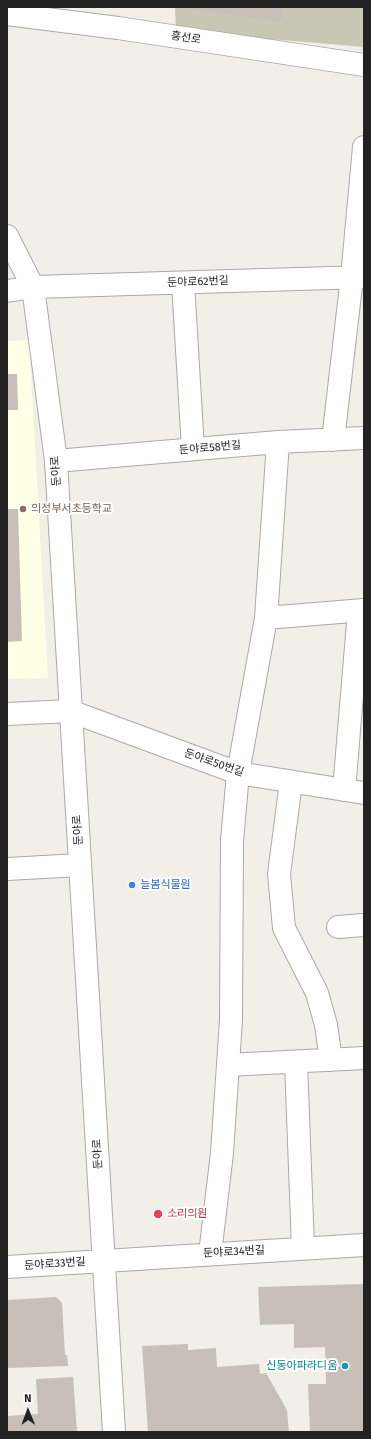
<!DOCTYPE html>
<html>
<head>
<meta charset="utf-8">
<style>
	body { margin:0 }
	#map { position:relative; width:371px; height:1439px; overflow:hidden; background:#f2efe9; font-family:"Fira Sans",sans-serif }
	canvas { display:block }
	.frame { position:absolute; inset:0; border:8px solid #222; pointer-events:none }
	.north { position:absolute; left:8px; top:1391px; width:40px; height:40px; -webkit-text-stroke:3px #fff; paint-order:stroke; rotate:359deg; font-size:11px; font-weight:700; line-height:16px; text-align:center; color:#222 }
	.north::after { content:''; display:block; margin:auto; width:14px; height:18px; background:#222; clip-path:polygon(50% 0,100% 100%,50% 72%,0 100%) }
</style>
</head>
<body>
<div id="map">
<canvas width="371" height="1439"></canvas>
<div class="frame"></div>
<div class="north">N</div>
</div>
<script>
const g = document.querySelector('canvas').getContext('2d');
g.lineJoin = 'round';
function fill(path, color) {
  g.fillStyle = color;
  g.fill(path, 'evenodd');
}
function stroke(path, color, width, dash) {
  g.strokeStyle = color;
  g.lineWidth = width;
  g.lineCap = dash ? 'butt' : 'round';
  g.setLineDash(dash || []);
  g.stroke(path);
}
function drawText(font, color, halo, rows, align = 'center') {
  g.font = font + ' "Fira Sans","Noto Sans KR",sans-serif';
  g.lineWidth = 4;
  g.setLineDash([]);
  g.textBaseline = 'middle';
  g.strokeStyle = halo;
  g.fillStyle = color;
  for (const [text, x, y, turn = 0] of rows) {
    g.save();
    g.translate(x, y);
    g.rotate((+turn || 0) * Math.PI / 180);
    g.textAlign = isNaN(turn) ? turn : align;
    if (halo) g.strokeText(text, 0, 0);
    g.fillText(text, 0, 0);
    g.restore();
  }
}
const education = new Path2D(`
	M29,340L48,678L7,679V341Z`);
const construction = new Path2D(`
	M175,7H364V47L176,31Z`);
const building = new Path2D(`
	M180,7H283L280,22Z
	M7,374H17L18,410H7Z
	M7,509H18L22,641L7,642Z
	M364,1284V1432H310L308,1384H326L325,1347L294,1348V1324L260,1325L258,1287Z
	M56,1297L62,1303L65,1355H67L68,1366L8,1368L7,1300Z
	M188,1344V1350L216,1348L217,1367L259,1364L260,1374L266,1373L287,1410L289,1432H148L142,1346Z
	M73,1377L77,1432H7V1416L38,1414L36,1379Z`);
const minor = new Path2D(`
	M7,14L118,28L364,65
	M7,236L33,287L56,461L114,1432
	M183,283L193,449
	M7,291L33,287L364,277
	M333,440L352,277L364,147
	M56,461L278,442L364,438
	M266,618L364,610
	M7,714L70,711L238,773L364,793
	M291,782L279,874L284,928L317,993L326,1025L331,1060
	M344,790L359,611
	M7,869L80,865
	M338,927L364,925
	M296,1062L303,1248
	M228,1065L364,1058
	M210,1254L222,1153L231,1020L232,841L238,773L266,618L278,442
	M7,1267L364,1245`);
const markers = [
	[23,509,4,"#8d6e63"],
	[132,885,4,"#3f7fe0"],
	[158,1214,5,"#e0444e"],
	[345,1366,4,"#0f9aa8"]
];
const streetNames = [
	["흥선로",186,38,9],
	["둔야로62번길",198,282,-2],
	["둔야로58번길",210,448,-5],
	["둔야로",56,471,-94],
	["둔야로50번길",214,763,19],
	["둔야로",78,830,-94],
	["둔야로",98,1154,-93],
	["둔야로34번길",234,1252,-3],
	["둔야로33번길",55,1264,-4]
];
const educationNames = [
	["의정부서초등학교",31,509]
];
const shopNames = [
	["늘봄식물원",140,885]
];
const healthNames = [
	["소리의원",167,1214]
];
const cultureNames = [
	["신동아파라디움",337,1366]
];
fill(education, '#ffffe5');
fill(construction, '#c7c7b4');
fill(building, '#c7bfb8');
stroke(minor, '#a9a9a9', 24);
stroke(minor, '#fff', 22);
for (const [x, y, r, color] of markers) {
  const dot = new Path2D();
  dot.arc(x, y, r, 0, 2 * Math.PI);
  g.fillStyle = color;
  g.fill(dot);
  stroke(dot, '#fff', 1.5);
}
drawText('11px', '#222', '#fff', streetNames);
drawText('11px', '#785e54', '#fff', educationNames, 'left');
drawText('11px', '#366cbe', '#fff', shopNames, 'left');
drawText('11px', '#be3a42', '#fff', healthNames, 'left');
drawText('11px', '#0d838f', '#fff', cultureNames, 'right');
</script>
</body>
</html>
